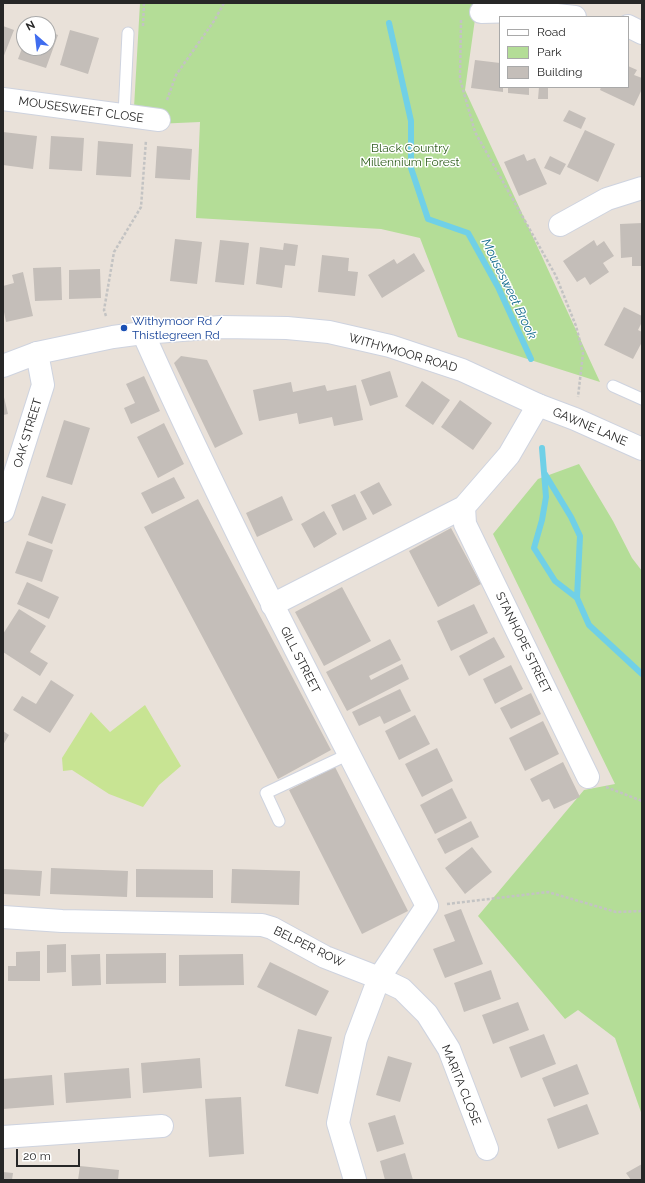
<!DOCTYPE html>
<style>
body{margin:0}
#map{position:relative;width:645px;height:1183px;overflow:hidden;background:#e9e1d9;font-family:Raleway,sans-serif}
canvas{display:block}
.frame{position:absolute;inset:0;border:4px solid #272727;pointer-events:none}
.legend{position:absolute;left:499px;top:16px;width:130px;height:72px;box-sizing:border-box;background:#fff;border:1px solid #a9a9a9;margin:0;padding:5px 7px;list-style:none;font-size:12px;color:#272727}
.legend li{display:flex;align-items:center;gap:8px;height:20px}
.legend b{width:20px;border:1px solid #a9a9a9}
.north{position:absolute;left:16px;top:16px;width:40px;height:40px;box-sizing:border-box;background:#fff;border:1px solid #a9a9a9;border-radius:50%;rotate:332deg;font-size:11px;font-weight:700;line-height:16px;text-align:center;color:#272727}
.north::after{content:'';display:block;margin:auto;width:14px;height:18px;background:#406def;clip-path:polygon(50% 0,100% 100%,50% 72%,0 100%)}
.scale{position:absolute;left:16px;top:1149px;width:64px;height:18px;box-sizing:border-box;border:2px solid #272727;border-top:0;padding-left:5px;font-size:12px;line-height:14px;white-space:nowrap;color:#272727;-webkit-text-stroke:3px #fff;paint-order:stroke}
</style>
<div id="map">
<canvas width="645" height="1183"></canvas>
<div class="frame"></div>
<ul class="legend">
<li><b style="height:5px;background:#fff"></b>Road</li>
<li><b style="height:11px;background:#b4dd97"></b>Park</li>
<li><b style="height:11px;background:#c4beb9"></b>Building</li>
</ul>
<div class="north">N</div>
<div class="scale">20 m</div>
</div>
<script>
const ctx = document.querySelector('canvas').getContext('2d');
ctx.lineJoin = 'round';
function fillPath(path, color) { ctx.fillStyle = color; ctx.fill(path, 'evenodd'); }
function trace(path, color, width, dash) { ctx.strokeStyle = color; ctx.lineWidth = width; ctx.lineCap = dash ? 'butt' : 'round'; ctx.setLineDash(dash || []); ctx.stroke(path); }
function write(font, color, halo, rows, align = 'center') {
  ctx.font = font + ' Raleway,sans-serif'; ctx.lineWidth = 3; ctx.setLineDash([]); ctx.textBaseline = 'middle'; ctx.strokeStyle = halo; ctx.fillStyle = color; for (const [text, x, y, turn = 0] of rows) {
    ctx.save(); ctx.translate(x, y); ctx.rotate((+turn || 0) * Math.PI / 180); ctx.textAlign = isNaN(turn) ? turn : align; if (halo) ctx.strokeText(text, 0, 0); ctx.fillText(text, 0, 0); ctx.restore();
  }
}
fillPath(new Path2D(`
 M140,3H480L477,5L465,90L600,382L458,337L420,238L381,229L196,218L200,122L133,125Z
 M579,464L613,521L632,558L642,571V1115L615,1038L578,1010L565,1019L478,916L584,790L615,784L493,534L538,479Z`), '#b4dd97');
fillPath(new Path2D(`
 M145,705L181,766L159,785L143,807L109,794L72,770L63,771L62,758L91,712L110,732Z`), '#c8e493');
trace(new Path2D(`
 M389,23L411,121V168L428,219L468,233L498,287L531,359
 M542,448L546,497L542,520L534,548L555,581L577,598L589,625L642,674
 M545,474L571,517L580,536L577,598`), '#70d0e7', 6);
fillPath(new Path2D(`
 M3,26L14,30L3,58Z
 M70,30L99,38L88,74L60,65Z
 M48,31L58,35L46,68L18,59L24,43V48H48Z
 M475,60L500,63V87H503V92L471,88Z
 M628,66L637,70L634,75L642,78V89L634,106L600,90L601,87H628Z
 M508,87H529V95L508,93Z
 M539,87H548V99H538Z
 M569,110L586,118L581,129L563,121Z
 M585,130L615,144L598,182L567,167Z
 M3,132L37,136L33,169L3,165Z
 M51,136L84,138L82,171L49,169Z
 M98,141L133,144L131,177L96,175Z
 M157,146L192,149L190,180L155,178Z
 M524,154L527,161L535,158L547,184L519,196L504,162Z
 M550,156L566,164L560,175L544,168Z
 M642,223V266H632V257L621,258L620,224Z
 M175,239L202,242L197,284L170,281Z
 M220,240L249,243L244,285L215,282Z
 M594,240L597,246L604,241L614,256L603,263L609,272L590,285L585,277L577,282L563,261Z
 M284,243L298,245L295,266L285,265L282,288L256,284L260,247L283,250Z
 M414,253L425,271L382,298L368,275L394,259L397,264Z
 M322,255L349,258L348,271L358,272L355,296L318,292Z
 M61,267L62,300L35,301L33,268Z
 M100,269L101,298L69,299V270Z
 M23,272L33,316L6,322L3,307V286L14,283L12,275Z
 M624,307L642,316V322L638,330L642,332V342L633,359L604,345Z
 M181,356L207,360L243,434L215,448L174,363Z
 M390,371L398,397L370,406L361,380Z
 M144,376L160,411L131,424L124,408L135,403L126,384Z
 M422,381L450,400L433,425L405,406Z
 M291,382L293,392L325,385L327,391L356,385L363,420L334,426L332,417L299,424L297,413L259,421L253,390Z
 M3,393L8,414L3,415Z
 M460,400L492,423L473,450L441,427Z
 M64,420L90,428L72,485L46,477Z
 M164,423L184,464L158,478L137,437Z
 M174,477L185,498L152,514L141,493Z
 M379,482L392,505L373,515L360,492Z
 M355,494L367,519L343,531L331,505Z
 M42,496L66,504L52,544L28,535Z
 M282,496L293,520L257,537L246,513Z
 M198,499L331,750L278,779L144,527Z
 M324,511L337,534L314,548L301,524Z
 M451,528L481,584L438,607L409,551Z
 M27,541L53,550L42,582L15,573Z
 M27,582L59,597L49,619L17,604Z
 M342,587L371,641L324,666L295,612Z
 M474,604L488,633L451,651L437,621Z
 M19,609L46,626L30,652L48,663L40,676L3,652V634Z
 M494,637L505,657L469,676L459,656Z
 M390,639L401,660L369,676L371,680L402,664L409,679L347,711L326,672Z
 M511,665L523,689L495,704L483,679Z
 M51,680L74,695L50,733L13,710L22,696L36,704Z
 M400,689L411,711L384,724L380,716L359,726L352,712Z
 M531,693L541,714L511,729L500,708Z
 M415,715L430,744L399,760L385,731Z
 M543,721L559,754L525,771L509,738Z
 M3,731L9,735L3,745Z
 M437,748L453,781L422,797L405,764Z
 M563,762L580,797L554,809L549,799L542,802L530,779Z
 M335,767L408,911L362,934L289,790Z
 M452,788L467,818L435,834L420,805Z
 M471,821L479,837L445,854L437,839Z
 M472,847L492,872L465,894L445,868Z
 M51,868L128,871L127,897L50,894Z
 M3,869L42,871L40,896L3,894Z
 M136,869L213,870V898L136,897Z
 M232,869L300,871L299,905L231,903Z
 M461,909L483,964L445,978L433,949L455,941L444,915Z
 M66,944V972L47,973V945Z
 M40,951V981H8V966H16V952Z
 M166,953V983L106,984V954Z
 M100,954L101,985L72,986L71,955Z
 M243,954L244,985L179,986V955Z
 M270,962L329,991L316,1016L257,987Z
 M491,970L501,999L464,1012L454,983Z
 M518,1002L529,1030L493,1044L482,1015Z
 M298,1029L332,1037L318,1094L285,1086Z
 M544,1034L556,1064L521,1078L509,1047Z
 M388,1056L412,1063L400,1102L376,1095Z
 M200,1058L202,1088L143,1093L141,1063Z
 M577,1064L589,1094L554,1107L542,1078Z
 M129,1068L131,1098L66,1103L64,1073Z
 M52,1075L54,1105L3,1109V1079Z
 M241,1097L244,1154L209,1157L205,1099Z
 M587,1104L599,1134L558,1149L547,1119Z
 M395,1115L404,1144L377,1152L368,1123Z
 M405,1153L413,1180H385L380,1161Z
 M642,1164V1180H631L626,1173Z
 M80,1166L119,1170L118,1180H78Z
 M3,1172L13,1173L12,1180H3Z`), '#c4beb9');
const service = new Path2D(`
 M124,115L128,33
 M613,386L642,399
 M279,821L266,793L349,754`);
const minor = new Path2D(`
 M520,11L575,17
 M481,12L520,11L519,3
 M628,26L642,33
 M3,99L159,120
 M560,225L607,199L642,188
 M143,333C230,528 330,716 427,906L379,978L402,989L427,1014L449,1049L487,1149
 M464,507L465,524L588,777
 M3,511L43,385L37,353
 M272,605L464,507L509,455L538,405
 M3,917L62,921L262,925L272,928L325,957L379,978L356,1039L338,1123L355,1180
 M3,1137L162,1126`);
const tertiary = new Path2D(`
 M3,366L37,353L113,337L143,333L221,327L287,328L329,332L390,346L462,370L538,405L575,419L642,449`);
trace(service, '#ced3df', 13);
trace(minor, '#ced3df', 24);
trace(tertiary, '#ced3df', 24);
trace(new Path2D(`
 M461,20L460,79L475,132L556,276L576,326L583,353L578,397
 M143,26L144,3
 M167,100L176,75L214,21L224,3
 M106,316L104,310L114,252L141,207L146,140
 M606,787L642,801
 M447,904L548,892L616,912L642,911`), '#c3c3c3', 2.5, [3, 2]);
trace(service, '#fff', 11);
trace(minor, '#fff', 22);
trace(tertiary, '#fff', 22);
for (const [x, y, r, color] of [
 [124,328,4,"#1a4fb4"]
]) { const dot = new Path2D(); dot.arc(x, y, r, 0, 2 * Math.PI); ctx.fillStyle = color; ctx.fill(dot); trace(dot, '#fff', 1.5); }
write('12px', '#272727', '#fff', [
 ["MOUSESWEET CLOSE",81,110,8],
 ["WITHYMOOR ROAD",403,353,16],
 ["GAWNE LANE",590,427,23],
 ["OAK STREET",28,433,-73],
 ["STANHOPE STREET",523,643,64],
 ["GILL STREET",300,660,63],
 ["BELPER ROW",309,947,26],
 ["MARITA CLOSE",461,1085,68]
]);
write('12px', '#2f5e1d', '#fff', [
 ["Black Country",410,148],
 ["Millennium Forest",410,162]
]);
write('12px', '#164399', '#fff', [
 ["Withymoor Rd /",132,321],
 ["Thistlegreen Rd",132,335]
], 'left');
write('italic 13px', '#146c8d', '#fff', [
 ["Mousesweet Brook",509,289,64]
]);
</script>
